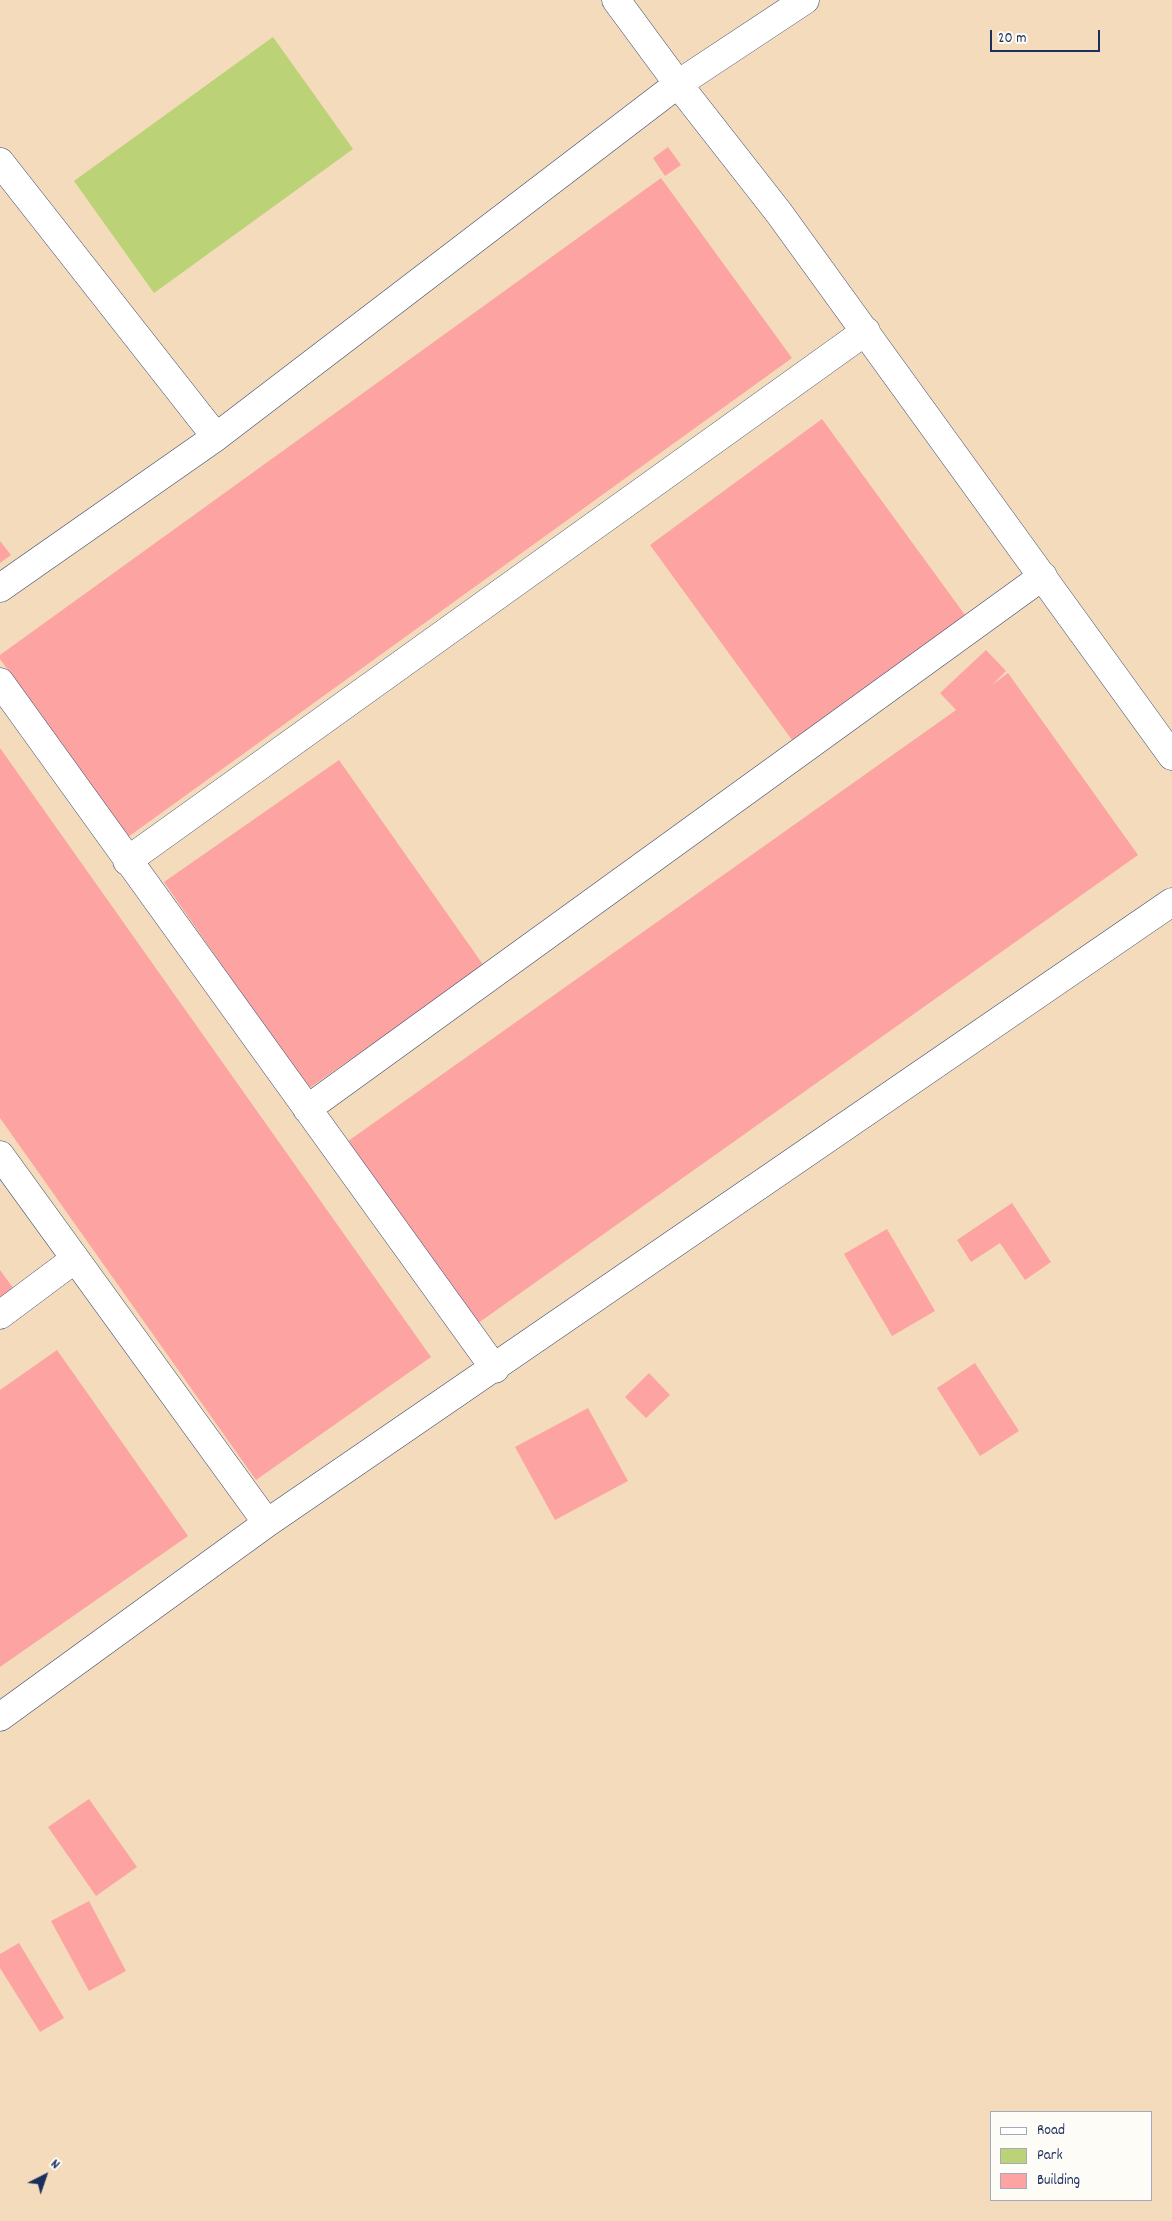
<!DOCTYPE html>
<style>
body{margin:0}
#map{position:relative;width:1172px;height:2221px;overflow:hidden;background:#f3dbbb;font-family:Dekko,sans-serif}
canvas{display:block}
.legend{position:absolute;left:990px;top:2111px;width:162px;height:90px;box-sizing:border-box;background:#fdfcf7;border:1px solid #a3aaba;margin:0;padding:6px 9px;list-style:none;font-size:15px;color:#1b2f5e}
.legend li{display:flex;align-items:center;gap:10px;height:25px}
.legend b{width:25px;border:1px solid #a3aaba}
.north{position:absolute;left:20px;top:2151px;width:50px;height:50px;-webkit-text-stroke:4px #fdfcf7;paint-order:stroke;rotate:41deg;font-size:14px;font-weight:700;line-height:20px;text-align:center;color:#1b2f5e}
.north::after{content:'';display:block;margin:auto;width:18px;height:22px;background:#1b2f5e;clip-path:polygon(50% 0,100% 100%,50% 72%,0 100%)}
.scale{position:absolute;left:990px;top:30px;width:110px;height:22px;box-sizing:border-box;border:2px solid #1b2f5e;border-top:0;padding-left:6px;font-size:15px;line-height:18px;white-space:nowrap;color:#1b2f5e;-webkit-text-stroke:4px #fdfcf7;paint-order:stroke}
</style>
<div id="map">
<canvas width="1172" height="2221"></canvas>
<ul class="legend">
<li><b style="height:6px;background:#fff"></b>Road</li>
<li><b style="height:14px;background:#bbd276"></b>Park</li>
<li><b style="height:14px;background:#fda4a2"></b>Building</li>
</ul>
<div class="north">N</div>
<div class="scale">20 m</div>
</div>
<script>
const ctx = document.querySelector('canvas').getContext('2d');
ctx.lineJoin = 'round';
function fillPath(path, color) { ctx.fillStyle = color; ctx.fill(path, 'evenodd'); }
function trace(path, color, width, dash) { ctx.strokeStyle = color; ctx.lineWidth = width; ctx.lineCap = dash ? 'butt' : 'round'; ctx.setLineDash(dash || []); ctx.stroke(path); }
fillPath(new Path2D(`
 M273,37L353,149L154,293L74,181Z`), '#bbd276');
fillPath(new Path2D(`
 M668,147L681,165L665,176L653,158Z
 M661,178L792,358L128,837L0,659V655Z
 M822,419L965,615L792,740L650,545Z
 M0,541L11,555L0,563Z
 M986,650L1006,671L992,685L1008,673L1138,855L474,1326L344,1144L956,710L940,693Z
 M0,748L431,1357L256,1480L0,1118Z
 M339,760L484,966L308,1089L164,882Z
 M1012,1203L1051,1262L1025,1280L1000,1243L971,1262L957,1240Z
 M887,1229L935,1311L892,1336L844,1254Z
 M0,1270L16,1292L0,1304Z
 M57,1350L188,1536L0,1667V1390Z
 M975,1363L1019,1431L980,1456L937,1388Z
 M649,1373L670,1395L646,1418L625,1397Z
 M588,1408L628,1481L555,1520L515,1447Z
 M89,1799L137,1867L96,1896L48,1827Z
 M89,1901L126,1971L89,1991L51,1921Z
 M19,1943L64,2018L40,2032L0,1968V1954Z`), '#fda4a2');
const street = new Path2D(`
 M805,0L678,84L779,213L1172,756
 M0,162L216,437
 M0,588L216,437L678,84L616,0
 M0,682L495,1369
 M127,861L866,331
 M307,1109L1043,576
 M0,1155L267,1523
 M0,1315L75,1259
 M0,1717L267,1523L1172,902`);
trace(street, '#3b496c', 29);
trace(street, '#fff', 28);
</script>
